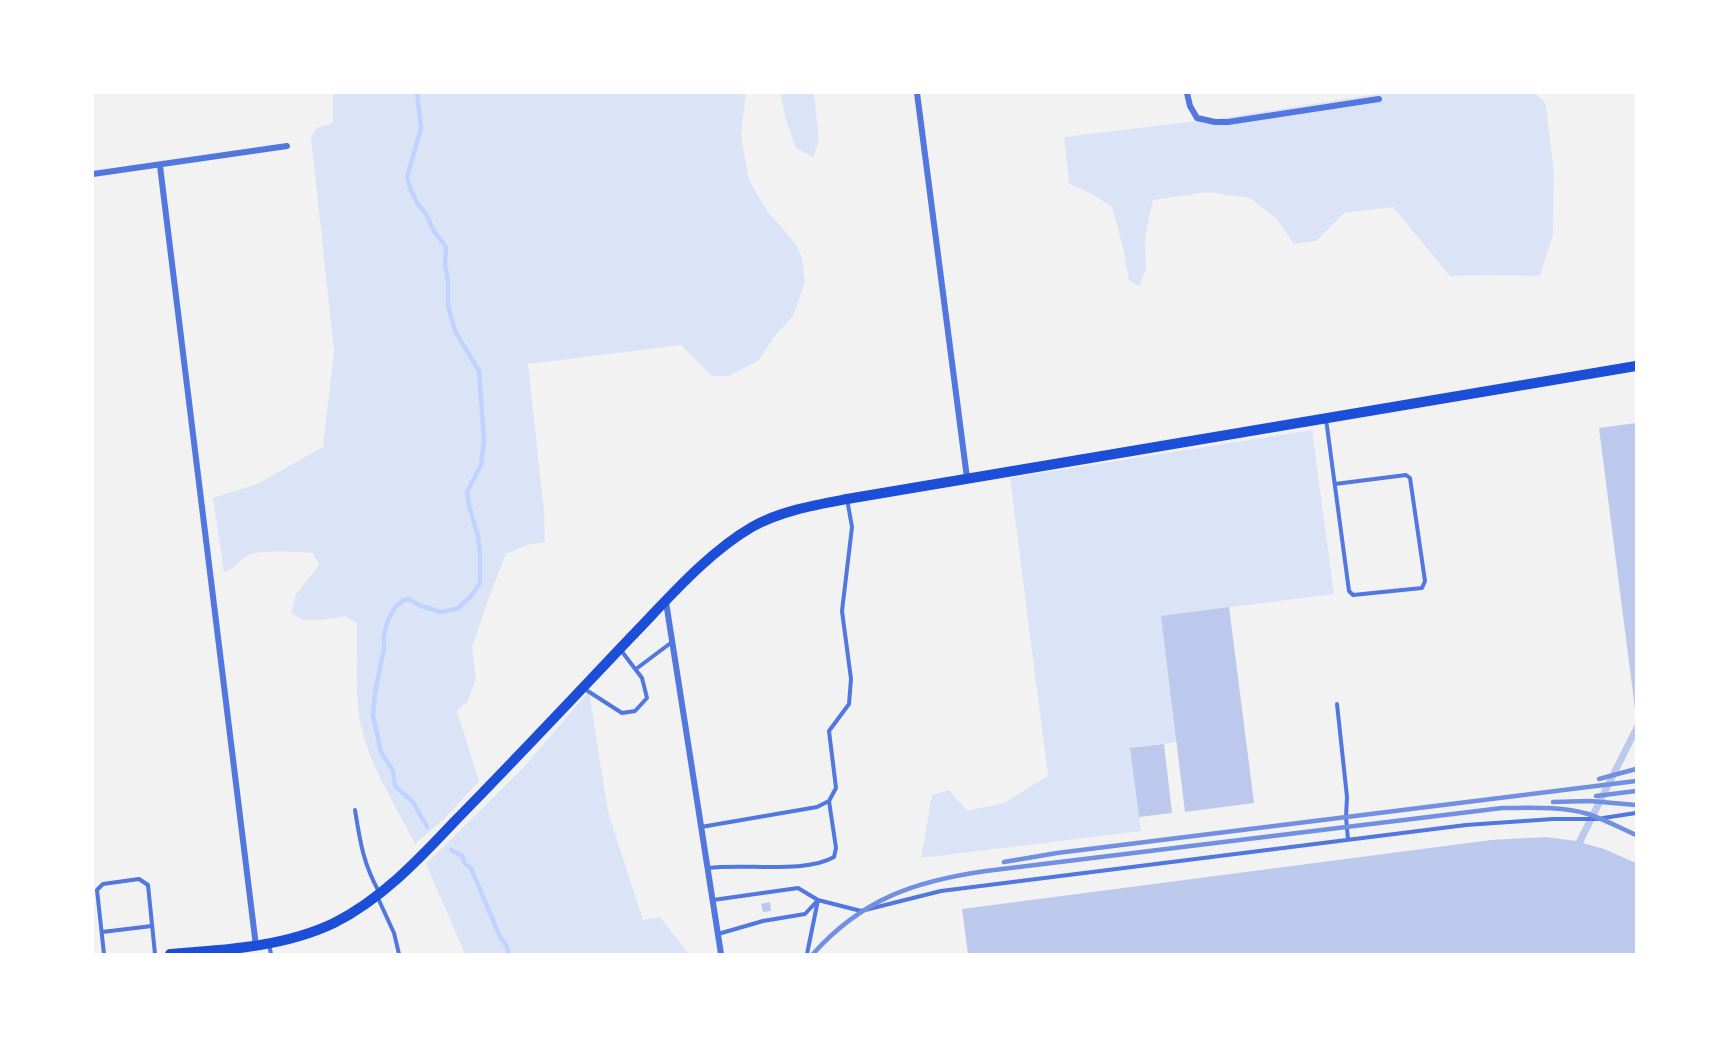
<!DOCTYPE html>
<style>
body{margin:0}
#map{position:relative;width:1729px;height:1047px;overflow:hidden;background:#f2f2f2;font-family:"PT Sans Narrow",sans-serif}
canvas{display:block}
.frame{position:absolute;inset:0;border:94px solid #fff;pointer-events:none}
</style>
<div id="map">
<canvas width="1729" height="1047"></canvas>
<div class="frame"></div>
</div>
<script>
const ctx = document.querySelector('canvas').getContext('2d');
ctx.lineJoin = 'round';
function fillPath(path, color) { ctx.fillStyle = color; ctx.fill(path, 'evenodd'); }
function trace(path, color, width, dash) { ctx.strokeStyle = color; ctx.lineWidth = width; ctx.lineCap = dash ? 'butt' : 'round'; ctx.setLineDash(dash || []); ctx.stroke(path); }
fillPath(new Path2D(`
 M333,93H746L741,135L749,180L767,211L795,243L802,257L805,282L793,316L773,338L759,360L729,376H712L681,345L528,364L544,511L545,542L527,545L506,554L488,600L472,647L476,678L468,701L457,711L479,781L443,820L415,844C397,807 372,771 362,730C354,698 358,656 357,623L345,616L322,620H303L291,613L296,594L319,565L313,553C299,552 257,549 247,556C238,561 235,570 224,572L213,498L257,484L323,447L334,351L311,137L317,128L333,123Z
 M780,93H814L819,141L813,157L796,148L786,120Z
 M1383,93H1535L1546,104L1554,175L1553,233L1540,276L1490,275L1450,276L1393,207L1344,213L1316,241L1294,244L1276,218L1250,198L1208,192L1153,200L1145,237L1146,269L1139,286L1129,280L1123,248L1112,207L1092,194L1069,184L1064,137L1229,117Z
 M1312,430L1334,594L1162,616L1177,742L1130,748L1141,831L921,858L932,795L949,790L967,811L1004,803L1048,776L1010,478Z
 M589,691L608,812L643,920L660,917L689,954H465L426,864L524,767Z`), '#dbe4f7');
trace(new Path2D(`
 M417,93L421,128L407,177L411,190L417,203L426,214L434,231L446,247L445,265L448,281V306L455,331L479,371L484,440L481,465L467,492L469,506L478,536L480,553V583L471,596L457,609L440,612L419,605L409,599L404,600L395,607L388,620L384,635V648L375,693L373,716L381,752L393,771L395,786L413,802L427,827
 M451,850L462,856L465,864L471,868L500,937L507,947L509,954`), '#bfd3fe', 4.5);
fillPath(new Path2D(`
 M1636,423V709H1635L1599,428Z
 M1229,607L1254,803L1185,812L1161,616Z
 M1636,722V737L1583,843L1604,849L1636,863V954H968L962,909L1491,840L1546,837L1576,841Z
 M1164,744L1172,813L1139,817L1130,748Z
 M770,902L771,911L763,912L761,904Z`), '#bdc9ec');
trace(new Path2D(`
 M1326,419L1349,591L1353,595L1422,588L1425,581L1410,478L1406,475L1335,484
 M636,669L672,642
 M583,688L622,713L635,711L647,698L642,678L620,649
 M1337,704L1347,797L1346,817L1348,840
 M355,810C360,841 363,863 379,892
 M701,827L817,807L829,801L836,788L829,731L849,704L851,679L842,611L852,527L847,499
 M708,868C743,863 805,874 834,857L836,848L829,801
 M377,896L394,933L399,954
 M713,900L798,888L818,900L805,914L763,921L718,934
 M102,932L152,926
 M269,944L271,954
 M104,954L97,890L103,884L139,879L148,885L155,954
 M807,954L818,900L861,911L941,891L1466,825L1553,819H1601L1603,818L1636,813`), '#5277de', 4);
trace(new Path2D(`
 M917,93L967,478
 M1187,93L1190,106L1197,118L1215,122H1228L1379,99
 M160,166L256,946
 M93,174L287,146
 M666,602L721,954`), '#5277de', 6);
trace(new Path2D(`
 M170,954C225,950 284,947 334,923C382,899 419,859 455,821C515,760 573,698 631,637C667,600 707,553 752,527C780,511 815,505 847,499L1636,366`), '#1d4ed8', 10);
trace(new Path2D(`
 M1599,779L1636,769
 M1596,796L1636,791
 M1553,802L1590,801L1636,805
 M1004,862L1057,853L1636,781
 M813,954C862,899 915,881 986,871L1502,808C1530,808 1560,806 1588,814C1604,819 1620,828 1636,835`), '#7290e2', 4.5);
</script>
